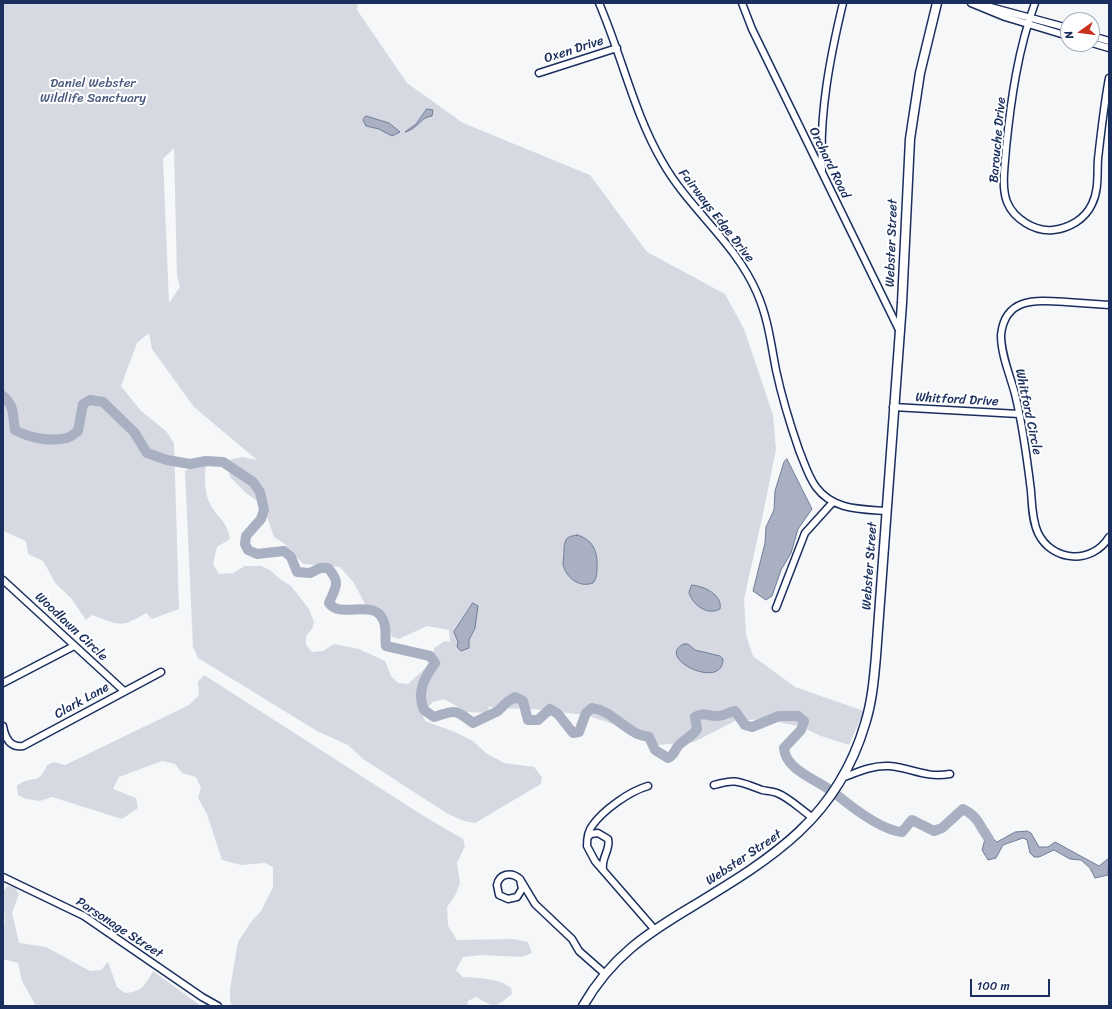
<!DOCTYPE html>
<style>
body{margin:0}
#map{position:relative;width:1112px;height:1009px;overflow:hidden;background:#f6f7f9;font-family:Sriracha,sans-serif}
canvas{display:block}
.frame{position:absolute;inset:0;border:4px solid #1b2f5e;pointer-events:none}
.north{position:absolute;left:1060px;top:12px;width:40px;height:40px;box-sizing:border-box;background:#fff;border:1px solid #a4acbf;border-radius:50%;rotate:256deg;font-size:11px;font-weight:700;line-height:16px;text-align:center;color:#1b2f5e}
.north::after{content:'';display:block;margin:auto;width:14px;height:18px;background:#c8321e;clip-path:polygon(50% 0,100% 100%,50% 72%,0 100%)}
.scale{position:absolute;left:970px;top:979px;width:80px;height:18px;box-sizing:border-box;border:2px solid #1b2f5e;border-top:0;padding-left:5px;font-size:12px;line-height:14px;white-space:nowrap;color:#1b2f5e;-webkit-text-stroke:3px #fff;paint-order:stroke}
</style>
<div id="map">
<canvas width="1112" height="1009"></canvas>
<div class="frame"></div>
<div class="north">N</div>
<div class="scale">100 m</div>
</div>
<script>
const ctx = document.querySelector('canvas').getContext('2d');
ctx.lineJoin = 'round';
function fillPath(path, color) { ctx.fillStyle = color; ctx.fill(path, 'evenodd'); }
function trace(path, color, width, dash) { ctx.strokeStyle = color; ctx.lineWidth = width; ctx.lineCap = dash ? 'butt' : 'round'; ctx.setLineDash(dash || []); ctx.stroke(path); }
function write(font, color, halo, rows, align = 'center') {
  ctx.font = font + ' Sriracha,sans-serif'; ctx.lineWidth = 4; ctx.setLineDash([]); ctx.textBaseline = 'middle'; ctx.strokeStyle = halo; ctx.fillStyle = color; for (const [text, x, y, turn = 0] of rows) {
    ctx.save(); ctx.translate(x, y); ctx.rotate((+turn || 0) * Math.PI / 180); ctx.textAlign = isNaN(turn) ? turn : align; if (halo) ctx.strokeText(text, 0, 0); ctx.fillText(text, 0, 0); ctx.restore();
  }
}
fillPath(new Path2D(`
 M3,3H358L357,10L407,83L463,123L590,175L647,252L725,294L744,329L773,415L776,449L764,509L744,599L746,635L753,656L795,687L864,711L849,745L821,736L802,727L764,719L735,721L694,742L657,745L610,723L586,715L532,709L494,708L489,706L488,713L467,712L444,699L433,702L422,713L425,721L455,732L473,741L486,753L504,763L534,767L542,777L541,784L475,823L464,821L448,814L363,759L348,745L317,731L198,658L193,647L185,471L195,465L206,464C204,481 204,498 215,512C224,523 227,524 230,539L217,547L213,564L219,574L233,573L245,566H261L270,570L280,579L291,586L309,609L314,622L312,629L306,636V645L312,652L323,651L334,644L359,649L385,661L391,676L398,683L408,684L433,661L434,648L445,641L450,642L449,630L427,626L399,639L392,637L386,619L366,606L354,583L340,567L303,564L285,544L274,537L263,505L246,493L230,477L228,460L243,457L257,460L194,407L152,349L149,333L137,343L121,386L141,411L166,431L174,443L179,609L152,619L146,613C120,629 119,625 92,615L86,620L71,598L56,584L43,561L28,554L26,541L3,531ZM174,148L177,276L180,287L169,303L163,159Z
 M204,675L422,815L463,839L465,846L457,863L460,883L455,896L447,907L448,926L457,940L514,939L528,942L532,953L522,957L482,955L463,957L456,970L463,977C478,978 499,978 511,988L512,994C495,1008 495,1008 476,997L468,1001L467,1006H232L230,1001V989L238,942L251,922L261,911L273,887V867L265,863L241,865L222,860L207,814L198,798L201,788L196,777L182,773L175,764L162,761L119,777L113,789L136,798L138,808L122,819L52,797L40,801L26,799L18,795L17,786C33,773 37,788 47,765L54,762L65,765L189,705L199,695L198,682Z
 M7,886L15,887L19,894L12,913L19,943L46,947L90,971L101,970L108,962L117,987L125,993C142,992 145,985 153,971L201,1006H36L22,981L18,963L3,959V931L5,921L3,893Z`), '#d6d9e2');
const water = new Path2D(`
 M427,109L433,110L432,116C420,117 417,130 405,132L416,124Z
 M366,116L389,123L400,132L392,136L379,129L366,126L363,120Z
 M787,459L812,509L798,529L791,553L781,570L772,596L766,600L753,591L765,543L766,527L774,510L775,491L784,462Z
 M577,535C593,539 598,552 597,567C597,573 597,578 593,583C579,588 566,578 563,564C563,560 564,556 564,552C564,548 564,543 566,540C568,536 573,536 577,535Z
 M692,585C704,586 723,595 720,609C707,616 693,605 689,593Z
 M473,603L478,606L475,628L469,640V648L461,651L457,647L458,642L454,632Z
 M684,644H688L695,650L720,656L723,659C723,692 653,657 684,644Z
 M981,828L988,829L992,838L997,842L1015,832L1027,831L1031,833L1039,847H1048L1055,842L1099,866L1109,858L1108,875L1095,878L1090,868L1081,860L1070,859L1054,850L1039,857H1034L1030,853L1027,840L1023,838L1003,845L996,858L988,860L982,850L985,839Z`);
fillPath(water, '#a9b0c1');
trace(water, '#707c99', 1);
trace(new Path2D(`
 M3,396C16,408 12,415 15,430C29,438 51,442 67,438C71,437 75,433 78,431L83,404L90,400L103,402L134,432L147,453L167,460L190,464L206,461L223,462L253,482L260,492L264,510L261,519L246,536L245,544L248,550L257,554L284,551L291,557L297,572L310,573L320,568H328C341,583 336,586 329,603C341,621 379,594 385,626C386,632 385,640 386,646L430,656L435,663C425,677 416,692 424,710L434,717C456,710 455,709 473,723L498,711L507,702L515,697L523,701L528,720H538L550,709L558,714L573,733L579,732L586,713L592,708C609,710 619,724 634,732C638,735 644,736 649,737L655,750L668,758C676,754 674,749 680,744C686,738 692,737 697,729L695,717C706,711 708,717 718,716C723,716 729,712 735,711L745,725L752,727L779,716H798L804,721L801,730L784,748C785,768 812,778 827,788
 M837,795C854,809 881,830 902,832L912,820L934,831L942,828L963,809C979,817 979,826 989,839`), '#a9b0c1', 10);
const street = new Path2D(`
 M599,3C622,56 634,114 663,163C690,210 735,242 757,293C768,318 771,344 776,370C782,398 790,424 799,450C804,462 808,476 816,487C833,510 860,509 886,511
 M742,3L752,29L900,332
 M971,3L1005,17L1068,36
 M1035,3C1018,49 1011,99 1006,148C1005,165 1001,186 1007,202C1014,219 1035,232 1053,230C1070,228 1085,219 1092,204C1099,190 1097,174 1098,159C1101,132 1104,105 1109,78
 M983,5L1068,28
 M1092,36L1109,41
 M1092,43L1109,48
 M539,73L617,48
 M822,170C819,114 830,57 843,3
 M1109,305C1095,304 1080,303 1066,302C1036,300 1005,297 1001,335C1001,355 1010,375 1015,394C1023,426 1027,458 1031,491C1032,504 1032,520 1038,533C1052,562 1092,565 1109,537
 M893,407L1019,414
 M3,580L124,691
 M776,608L805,533L833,502
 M3,683L74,646
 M3,726C5,738 10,748 23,746L161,672
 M842,778C858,772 872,765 889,766C913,768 923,778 950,774
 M714,785C738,778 739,782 762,790C766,791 772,791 777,793C790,798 801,810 813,818
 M648,786C630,791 603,810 592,826C588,831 587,840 587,846L595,861L655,930
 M588,837L591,834L598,833L608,839C611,849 601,858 603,869
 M3,877L84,916L202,997L218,1006
 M520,879L522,889L517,897L508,899L499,895L497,885C499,874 511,871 520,879L535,904L572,939L579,951L604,973`);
const secondary = new Path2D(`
 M583,1006C611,957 646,934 693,906C772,858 837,819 865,724C872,702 874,679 876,656L902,303L910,139L920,73L937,3`);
trace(street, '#1b2f5e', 9);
trace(secondary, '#1b2f5e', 11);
trace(street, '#fff', 6);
trace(secondary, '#fff', 8);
write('13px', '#1b2f5e', '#fff', [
 ["Oxen Drive",574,50,-18],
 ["Barouche Drive",998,140,-85],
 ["Orchard Road",829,163,64],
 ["Fairways Edge Drive",716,216,52],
 ["Webster Street",892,243,-88],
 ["Whitford Drive",957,400,3],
 ["Whitford Circle",1028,412,78],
 ["Webster Street",870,566,-86],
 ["Woodlawn Circle",71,627,43],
 ["Clark Lane",82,701,-29],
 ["Webster Street",744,858,-34],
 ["Parsonage Street",119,928,33]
]);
write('13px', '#4a5a7f', '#fff', [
 ["Daniel Webster",93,84],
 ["Wildlife Sanctuary",93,99]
]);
</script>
